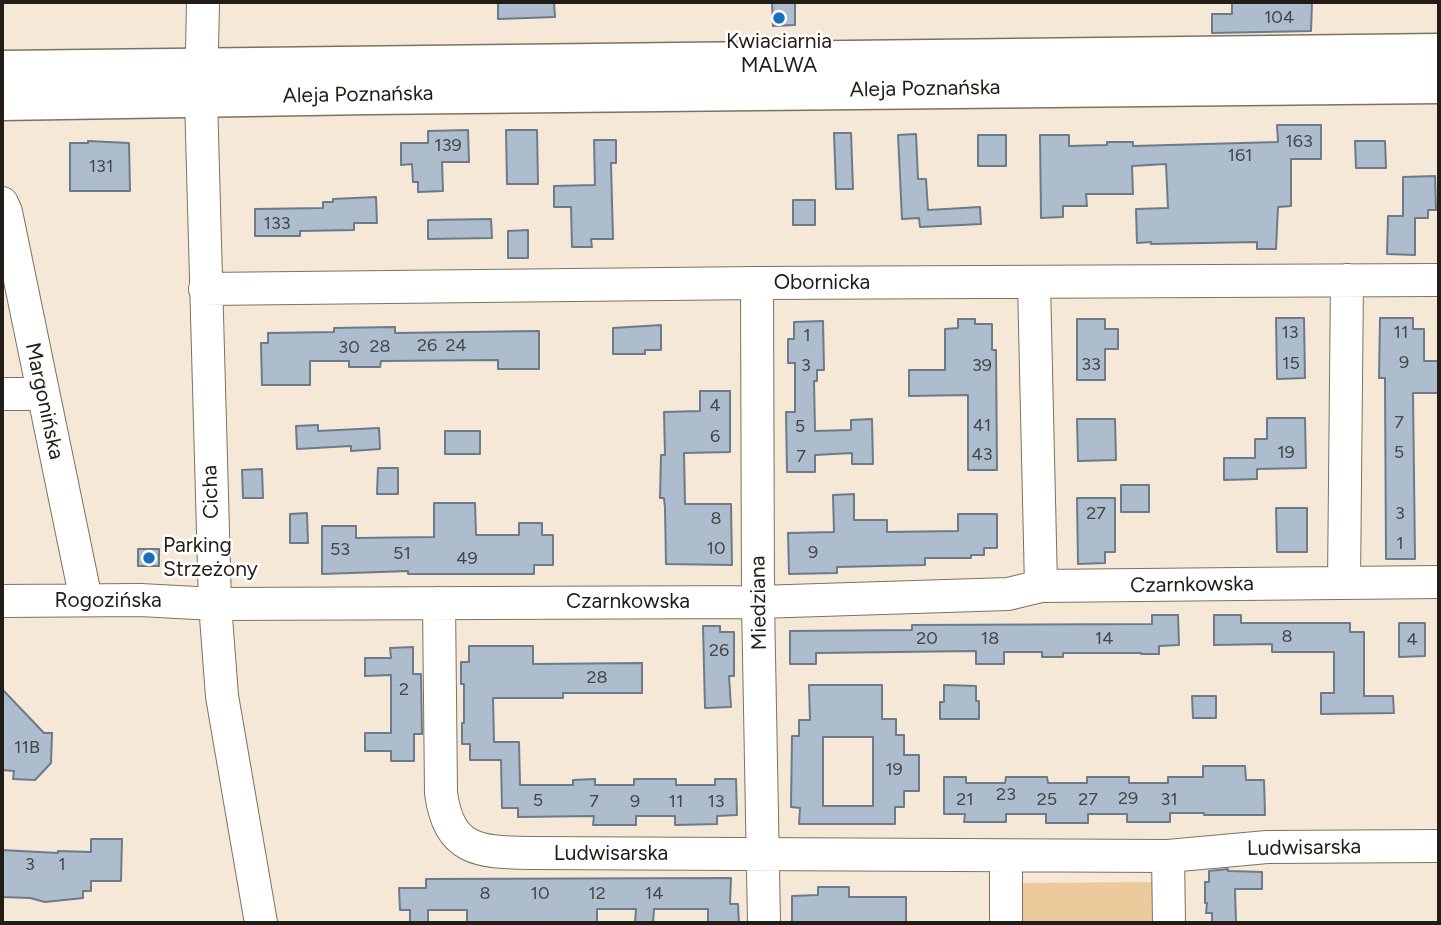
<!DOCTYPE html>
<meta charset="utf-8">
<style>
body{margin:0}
#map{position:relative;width:1441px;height:925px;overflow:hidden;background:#f6e8d6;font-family:Figtree,sans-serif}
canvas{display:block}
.frame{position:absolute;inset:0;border:4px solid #221e17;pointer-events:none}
</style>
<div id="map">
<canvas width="1441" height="925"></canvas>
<div class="frame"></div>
</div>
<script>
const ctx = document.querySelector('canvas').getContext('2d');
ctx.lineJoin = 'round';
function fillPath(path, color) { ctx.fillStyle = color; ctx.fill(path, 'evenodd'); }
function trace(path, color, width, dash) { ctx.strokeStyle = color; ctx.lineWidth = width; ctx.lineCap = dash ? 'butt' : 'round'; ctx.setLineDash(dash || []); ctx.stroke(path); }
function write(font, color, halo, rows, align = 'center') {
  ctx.font = font + ' Figtree,sans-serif'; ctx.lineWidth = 5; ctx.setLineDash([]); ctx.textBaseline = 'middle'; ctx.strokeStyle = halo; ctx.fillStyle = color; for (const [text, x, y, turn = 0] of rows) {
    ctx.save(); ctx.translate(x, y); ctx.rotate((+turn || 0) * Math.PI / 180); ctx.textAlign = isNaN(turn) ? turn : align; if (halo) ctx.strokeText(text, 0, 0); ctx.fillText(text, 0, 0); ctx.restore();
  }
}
fillPath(new Path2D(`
 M1158,882L1157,923H1017L1019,883Z`), '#edca9b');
const building = new Path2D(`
 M498,2H554L555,17L498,19Z
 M772,2H795V25L773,26Z
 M1232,2H1312L1311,31L1212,33V14H1232Z
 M1277,125H1321V159H1291V206L1278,207L1276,249H1257V242L1151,244V242L1137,243L1136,209L1168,208L1166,164L1132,166L1133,194H1086L1087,206H1063V217L1041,218L1040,135H1069V146L1107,145V142H1133V146L1278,142Z
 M468,130L469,162H442L443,191L418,192V182H413L412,164L401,165V143H428V131Z
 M506,130H537L538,184H507Z
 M834,133H851L853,189H836Z
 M916,134L918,179H926L928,210L980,207L981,224L920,227L919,218L902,219L898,135Z
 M978,135H1006V166H978Z
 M594,140H616V163H611L613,239H591L592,247H572L571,207H554V186L595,185Z
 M88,141L129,143L130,191H70V143H88Z
 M1355,141H1385L1386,168H1356Z
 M1435,176L1436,210H1428V218H1415V255L1387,254L1388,216H1403V177Z
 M376,197L377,223H354V230L300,231V236H255V209L323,208V202H333V199Z
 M793,200H815V225H793Z
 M491,219L492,238L428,239V220Z
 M528,230V258H508V231Z
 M1276,318H1304L1305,378L1277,379Z
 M1380,318H1413V329H1424V361H1439V393H1413L1415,559H1386L1385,378H1379Z
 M958,319H975V324H992V350H996L997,470H968V395L909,396V370H945V329L958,328Z
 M1077,319H1105V329H1118V349H1105V380H1077Z
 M823,321L824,370H817V381H814L815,431L851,430V420L872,419L873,464H852V453L815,455V472H787L786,412H795V363H788V339H794V322Z
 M661,325V350H645V354H613V328Z
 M395,327V333L539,331V369H498V360L381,361L380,367H349V361H310V385H262L261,343H268V333L334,332V328Z
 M700,391H730V452L684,453L685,504H731L732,565L666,564L665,508L664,498H660L661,455H665L664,412L700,411Z
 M1267,418H1305L1306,468L1257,469V479L1224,480V458H1255V439H1267Z
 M1077,419H1115L1116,460L1078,461Z
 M318,425V431L379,428L380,449L351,451V446L297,449L296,426Z
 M445,431H480V454H445Z
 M378,468H398V494H377Z
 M262,469L263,498H243L242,470Z
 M1121,485H1149V512H1121Z
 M854,494V520H887V532L958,531V514H997V548H984V555H971V558H925V565L837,567V573L789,574L788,533L834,532L833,495Z
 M1077,498H1115V552H1105V563L1078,564Z
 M434,503H475L476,535H519V523H542V535H553V565H534V574H408V571L322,574V526H356V538L434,537Z
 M1276,508H1307V552H1277Z
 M307,513L308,543H290V514Z
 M138,549H159V566H138Z
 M1152,615H1178L1179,645L1159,646V654H1141V653H1063V657H1042V652H1004V664H976V651L816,653V664H790V631L912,630V625L1152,624Z
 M1214,615H1241V623H1350V632H1364V696H1393L1394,713L1321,714V693H1334V652H1272V644L1214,645Z
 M1399,623H1425V656L1399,657Z
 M703,626H720V632H734V676H729L731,707L705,708Z
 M469,646H533V664L642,663V693H563V698H493L494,742H519L520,785H573V780L595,779V785H634V779H676V785H715V779H736L737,815L717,816V824L675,825V816H636V825H593L594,816L518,817V808H502L501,760H470V744H462V723H464V684H461V662H469Z
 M413,647V674H421L422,734H414V761H391V751H365V733H391V675L365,676V658H391L390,648Z
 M809,685H882V719H896V735H904V755H919V791H904V807H895V824H799L800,808L791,807L792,736H799V720H810ZM823,737H873V806H823Z
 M944,685L976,686V701H979V719H940V702H944Z
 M2,689L44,733H52L51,763L35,780L13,779L14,771L2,770Z
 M1192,696H1216V718H1193Z
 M1203,766H1245L1246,780H1264L1265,815H1204V813H1170V822H1127V814H1088V823H1046V814H1006V822H964L965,814H944V777H966V783H1005L1006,777H1047L1048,783H1087V777H1129V783H1168V777H1203Z
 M91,839H122L121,881H91V891H83V898L45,902L30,898L2,897V850L58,853V851L91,852Z
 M1228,869V871L1262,872V889H1235L1236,923H1212V913H1206L1207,903H1205V882H1209V871Z
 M731,878L730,904H738L739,923H708V909H654L653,923H635L636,909H597V923H467V910H428V923H410V910H400L399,888H426V879Z
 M818,887H849V897H906V923H792V896L818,895Z`);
fillPath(building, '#aebdce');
trace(building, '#6c7a89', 2);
const minor = new Path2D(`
 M203,2L201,98L215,604L222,696L261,923
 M2,203L6,212L86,600
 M757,283L758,602L764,923
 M1034,283L1041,586
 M205,289L757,283L1439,280
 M2,394H43
 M1344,583L1347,280
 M2,601L140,600L215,604L758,602L1008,594L1041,586L1439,582
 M439,603L441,793C449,851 478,852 530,853L1168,856L1267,847L1439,846
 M1006,856V923
 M1168,856L1169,923`);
const major = new Path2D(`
 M2,70L1439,53
 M2,101L369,95L1439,84`);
trace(minor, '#7e7161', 34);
trace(major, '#7e7161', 41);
trace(minor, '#fff', 32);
trace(major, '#fff', 38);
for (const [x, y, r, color] of [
 [779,18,7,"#1b6fbd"],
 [149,558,7,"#1b6fbd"]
]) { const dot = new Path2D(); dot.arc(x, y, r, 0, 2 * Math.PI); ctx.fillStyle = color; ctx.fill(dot); trace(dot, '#fff', 2.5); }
write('18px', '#454645', null, [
 ["104",1279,18],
 ["163",1299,142],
 ["139",448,146],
 ["161",1240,156],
 ["131",101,167],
 ["133",277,224],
 ["13",1290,333],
 ["11",1401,333],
 ["1",807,336],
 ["26",427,346],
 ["24",456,346],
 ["28",380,347],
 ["30",349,348],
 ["9",1404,363],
 ["15",1291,364],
 ["33",1091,365],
 ["3",806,366],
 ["39",982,366],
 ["4",715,406],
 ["7",1399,423],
 ["41",982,426],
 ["5",800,427],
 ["6",715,437],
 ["19",1286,453],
 ["5",1399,453],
 ["43",982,455],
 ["7",801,457],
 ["27",1096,514],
 ["3",1400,514],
 ["8",716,519],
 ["1",1400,544],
 ["10",716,549],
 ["53",340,550],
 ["9",813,553],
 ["51",402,554],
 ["49",467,559],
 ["8",1287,637],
 ["20",927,639],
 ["18",990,639],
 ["14",1104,639],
 ["4",1412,640],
 ["26",719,651],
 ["28",597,678],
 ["2",404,690],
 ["11B",27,748],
 ["19",894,770],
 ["23",1006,795],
 ["29",1128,799],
 ["21",965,800],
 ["25",1047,800],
 ["27",1088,800],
 ["31",1169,800],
 ["5",538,801],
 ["7",594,802],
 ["9",635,802],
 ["11",676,802],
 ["13",716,802],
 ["3",30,865],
 ["1",62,865],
 ["8",485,894],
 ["10",540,894],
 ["12",597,894],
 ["14",654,894]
]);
write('21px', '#221e17', '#fff', [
 ["Kwiaciarnia",779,42],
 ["MALWA",779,66],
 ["Parking",163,546,"left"],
 ["Strzeżony",163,570,"left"]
]);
write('21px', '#221e17', '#fff', [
 ["Aleja Poznańska",925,89,-1],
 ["Aleja Poznańska",358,95,-1],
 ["Obornicka",822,283],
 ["Margonińska",44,401,78],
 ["Cicha",211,492,-92],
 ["Czarnkowska",1192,585,-1],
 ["Rogozińska",108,601],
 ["Czarnkowska",628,602],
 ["Miedziana",759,603,-91],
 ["Ludwisarska",1304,848,-1],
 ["Ludwisarska",611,854]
]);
</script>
